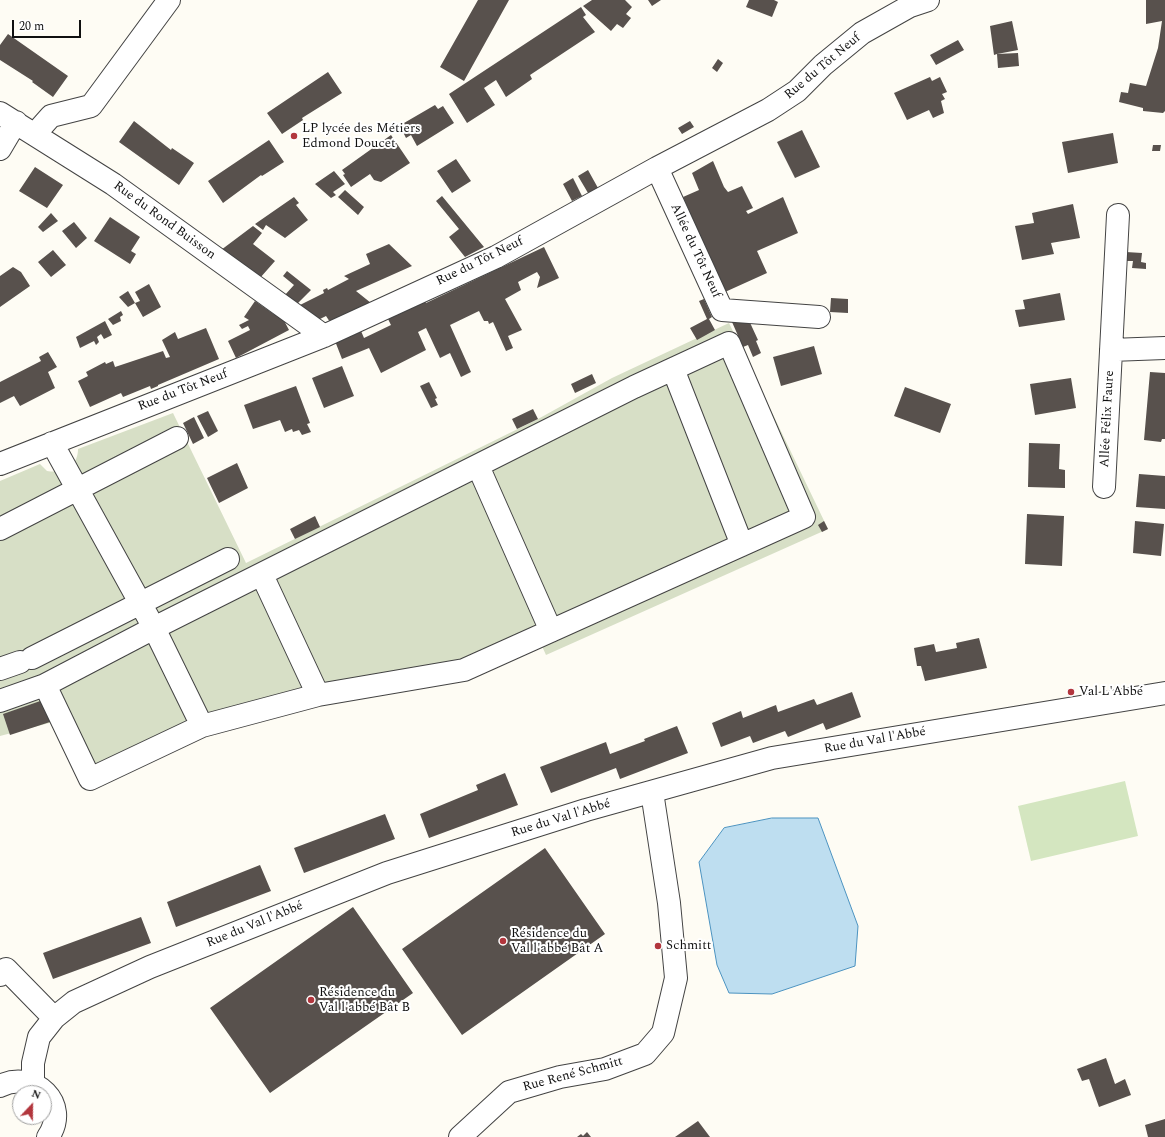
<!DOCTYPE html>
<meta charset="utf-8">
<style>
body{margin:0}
#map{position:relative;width:1165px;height:1137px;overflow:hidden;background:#fefcf4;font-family:Spectral,serif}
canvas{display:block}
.north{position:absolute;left:12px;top:1085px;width:40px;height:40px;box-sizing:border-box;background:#fff;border:1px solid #9f9f9f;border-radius:50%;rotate:22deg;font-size:11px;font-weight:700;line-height:16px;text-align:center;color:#101010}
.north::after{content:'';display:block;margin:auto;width:14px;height:18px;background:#b2363d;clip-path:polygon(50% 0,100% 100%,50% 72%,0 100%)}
.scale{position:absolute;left:12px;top:20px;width:69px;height:18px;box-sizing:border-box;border:2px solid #101010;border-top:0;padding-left:5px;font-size:12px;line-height:14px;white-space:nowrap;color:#101010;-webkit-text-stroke:3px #fff;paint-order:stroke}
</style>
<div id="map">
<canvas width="1165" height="1137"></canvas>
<div class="north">N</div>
<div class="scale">20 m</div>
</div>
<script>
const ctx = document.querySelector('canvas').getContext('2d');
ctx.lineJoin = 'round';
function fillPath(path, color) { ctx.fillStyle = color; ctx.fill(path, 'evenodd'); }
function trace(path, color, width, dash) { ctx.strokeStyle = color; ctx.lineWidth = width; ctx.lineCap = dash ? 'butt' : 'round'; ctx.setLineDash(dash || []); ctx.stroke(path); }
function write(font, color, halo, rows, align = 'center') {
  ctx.font = font + ' Spectral,serif'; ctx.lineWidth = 4; ctx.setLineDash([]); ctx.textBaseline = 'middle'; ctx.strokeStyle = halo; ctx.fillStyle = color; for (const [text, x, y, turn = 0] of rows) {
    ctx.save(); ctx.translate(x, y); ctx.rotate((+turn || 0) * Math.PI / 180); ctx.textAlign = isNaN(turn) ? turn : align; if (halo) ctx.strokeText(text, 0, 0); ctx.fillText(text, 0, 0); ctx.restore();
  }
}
fillPath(new Path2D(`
 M1125,781L1138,836L1031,861L1018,806Z`), '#d4e6c0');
fillPath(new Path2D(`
 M729,323L828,529L546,655L541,644L309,704L177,745L86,789L57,721L0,736V481L40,464L47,471C64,474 78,466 78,449L173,413L246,563L538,419L612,378Z`), '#d7dfc6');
const water = new Path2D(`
 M772,818H818L858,926L855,966L772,994L729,993L717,965L699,862L724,828Z`);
fillPath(water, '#bedef0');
trace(water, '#4c93c0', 1);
fillPath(new Path2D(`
 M478,0H509L464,81L440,67Z
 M592,0H625L632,7L626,14L631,18L623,28L617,24L611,31L583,6Z
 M648,0H661L652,6Z
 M749,0H774L778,2L772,17L746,7Z
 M1146,0H1165V111L1163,113L1143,111V108L1119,102L1121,92L1128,93L1130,83L1146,86L1158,48L1162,21L1146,24Z
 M581,7L586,15L583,17L595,32L530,75L532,79L506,97L496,80L484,88L495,105L467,123L449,94Z
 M1012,21L1018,50L997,54L1018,53L1019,66L998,68L997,54L994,55L990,26Z
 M8,34L68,76L53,97L32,82L33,81L0,60V45Z
 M958,40L964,50L936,65L930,55Z
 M718,59L723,63L717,72L712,68Z
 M328,72L342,93L302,118L303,120L282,134L267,113Z
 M930,77L932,81L940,77L947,92L942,94L945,99L941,101L944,113L933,118L929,110L907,120L894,93Z
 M435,105L438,109L443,106L454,123L417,146L411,135L406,138L403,132L407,129L404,123Z
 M134,121L171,150L172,148L194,163L179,185L119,142Z
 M690,121L694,127L682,134L678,128Z
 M802,130L820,167L795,178L777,142Z
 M1113,133L1118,163L1068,173L1062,142Z
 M391,135L410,163L381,182L374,180L370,174L351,187L343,175L345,174L342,170Z
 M269,140L284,162L262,176L261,175L223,203L208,181Z
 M1153,145H1161L1160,151H1152Z
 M456,159L471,181L452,193L437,171Z
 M713,161L724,187L728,192L742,186L753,208L746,211L748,214L783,197L798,233L757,251L767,273L725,292L683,197L699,190L692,173Z
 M35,167L63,185L47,208L19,191Z
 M588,170L598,188L588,193L578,176Z
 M334,171L345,184L333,192L336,195L331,198L315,184Z
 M573,178L582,196L572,201L563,184Z
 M345,190L364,207L358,215L338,197Z
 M442,196L484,247L465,257L449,237L459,229L436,201Z
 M294,197L299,203L296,205L308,220L285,238L266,225L263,230L255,224Z
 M1073,204L1080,238L1051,243L1054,254L1022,260L1015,226L1034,223L1032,213Z
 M51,213L58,221L43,232L38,227Z
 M110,217L140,237L131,251L136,254L130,264L94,241Z
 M74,222L87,238L76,248L62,231Z
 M253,226L262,233L253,244L275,261L260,278L221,250Z
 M389,244L412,266L356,291L371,303L330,322L326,316L316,321L298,306L324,293L323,290L327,288L328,290L349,279L344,276L370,264L366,254Z
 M544,247L559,278L537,288L540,277L537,272L518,282L521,290L505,299L522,330L508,336L513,348L506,351L493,322L489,324L488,321H484L479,311L450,325L471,372L461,377L450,353L440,358L426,328L418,332L426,350L381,373L369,348L342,359L335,341L361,331L364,338L391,325L388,319L407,309L425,301L426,303Z
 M53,250L66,265L51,277L38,262Z
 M1126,252L1142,253L1141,262L1146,263V269L1132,268L1133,261H1125Z
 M13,267L21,272L30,286L0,307V276Z
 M287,271L311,290L296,305L284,296L294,285L283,276Z
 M149,284L161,307L143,317L135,303L140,301L135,292Z
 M128,291L135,303L128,307L119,297Z
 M1060,293L1065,320L1019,327L1015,310L1025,309L1023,300Z
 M831,298L848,299V313L830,312Z
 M704,299L712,317L709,319L715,330L697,340L690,328L707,319L699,301Z
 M255,301L275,315L280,313L289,330L236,358L228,341L250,330L248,326L242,329L239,325L249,320L244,317Z
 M121,311L123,315L120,317L121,321L113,325L108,319Z
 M746,314L758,340L756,341L761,353L753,357L748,345L743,347L732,322Z
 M105,321L112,335L104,339L101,334L97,337L99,342L96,345L94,341L80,348L76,337Z
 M206,328L219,359L158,385V386L151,389L150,386L123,397L121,393L90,407L78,381L88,376L86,372L105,362L106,364L113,361L115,367L163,351L166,358L170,357L162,340L175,332L178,339Z
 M814,346L822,374L781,386L773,357Z
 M48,352L57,367L48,372L55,388L20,406L14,396L0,403V382L41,361L39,357Z
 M342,366L354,396L324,408L312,378Z
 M1150,372L1165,373V439H1162L1161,442L1144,440Z
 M592,374L596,383L575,393L571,384Z
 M1071,378L1076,408L1035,415L1030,384Z
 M429,382L437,398L435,399L438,405L431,408L420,386Z
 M296,386L310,423L307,424L311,432L302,435L299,430L293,432L292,429L285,432L280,420L253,429L244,405Z
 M905,387L951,404L940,433L894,416Z
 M533,409L538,419L517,429L512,419Z
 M208,411L218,431L208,437L197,416Z
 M194,417L204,438L193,444L183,423Z
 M1029,443L1060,444L1059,469L1065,470V488L1028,487Z
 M237,463L248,488L219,503L207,478Z
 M1139,474L1165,476V509L1136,507Z
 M1027,514L1064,516L1062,566L1025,564Z
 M315,516L320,527L295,539L290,529Z
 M824,521L828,529L822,532L818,525Z
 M1135,521L1164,524L1161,556L1133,553Z
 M979,638L987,668L925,681L921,666H917L914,648L934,644L936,652L957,648L956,643Z
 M852,692L861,717L826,730L823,723L788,737L785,731L753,743L750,736L721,747L712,723L741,711L743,718L776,705L778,712L814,699L817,705Z
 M46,699L53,721L10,735L3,714Z
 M677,726L688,753L620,779L616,768L551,793L540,767L606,742L610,754L645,741L644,739Z
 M505,773L518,805L429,838L420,814L478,790L476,785Z
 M385,814L395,839L304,873L294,848Z
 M545,848L605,934L462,1035L402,949Z
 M260,865L271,891L176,927L167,902Z
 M353,907L413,993L270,1093L210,1008Z
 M141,917L151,943L53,979L43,953Z
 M1106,1058L1115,1084L1125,1079L1131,1095L1099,1107L1089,1079L1082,1081L1077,1069Z
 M1165,1119V1137H1148L1145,1125Z
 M698,1121L710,1137H675Z
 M587,1132L591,1137H577L581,1134L583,1136Z`), '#58514d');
const minor = new Path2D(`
 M0,113L113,184L324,336
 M35,134L51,116L91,106L169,0
 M0,149L16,122
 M657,168L722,310L819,317
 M729,343L804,517L464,670L318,695L202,726L90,779L45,685L154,628L634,387Z
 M1111,350L1165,348
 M673,369L742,545
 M52,443L154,628L202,726
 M0,464L324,336L496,257L657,168L768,110L797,91L823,65L862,33L910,6L928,0
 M478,466L551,631
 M1104,487L1118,215
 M0,529L177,438
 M262,575L318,695
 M32,658L228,559
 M0,669L20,662
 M0,701L45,685
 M0,975L6,969L54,1018
 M33,1083V1063L39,1037L54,1018L74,1002L150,967L387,873L586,810L772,758L1165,693
 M0,1086C34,1069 71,1104 48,1137
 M460,1137L509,1092L560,1077L605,1069L645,1054L663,1033L676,978L669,903L652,792`);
trace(minor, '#434343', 24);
trace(minor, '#fff', 22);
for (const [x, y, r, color] of [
 [294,136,4,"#b2363d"],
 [1071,692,4,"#b2363d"],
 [503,941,4,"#b2363d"],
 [658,946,4,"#b2363d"],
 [311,1000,4,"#b2363d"]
]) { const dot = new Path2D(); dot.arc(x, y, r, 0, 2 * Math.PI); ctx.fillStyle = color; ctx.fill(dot); trace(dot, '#fff', 1.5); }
write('13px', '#101010', '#fff', [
 ["Rue du Tôt Neuf",823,67,-40],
 ["Rue du Rond Buisson",164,221,36],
 ["Allée du Tôt Neuf",695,251,65],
 ["Rue du Tôt Neuf",480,262,-26],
 ["Rue du Tôt Neuf",183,391,-21],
 ["Allée Félix Faure",1108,419,-87],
 ["Rue du Val l'Abbé",875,741,-10],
 ["Rue du Val l'Abbé",561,819,-17],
 ["Rue du Val l'Abbé",255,925,-22],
 ["Rue René Schmitt",573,1075,-15]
]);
write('13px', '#101010', '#fff', [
 ["LP lycée des Métiers",302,129],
 ["Edmond Doucet",302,144],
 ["Val L'Abbé",1079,692],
 ["Résidence du",511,934],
 ["Val l'abbé Bât A",511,949],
 ["Schmitt",666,946],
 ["Résidence du",319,993],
 ["Val l'abbé Bât B",319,1008]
], 'left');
</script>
